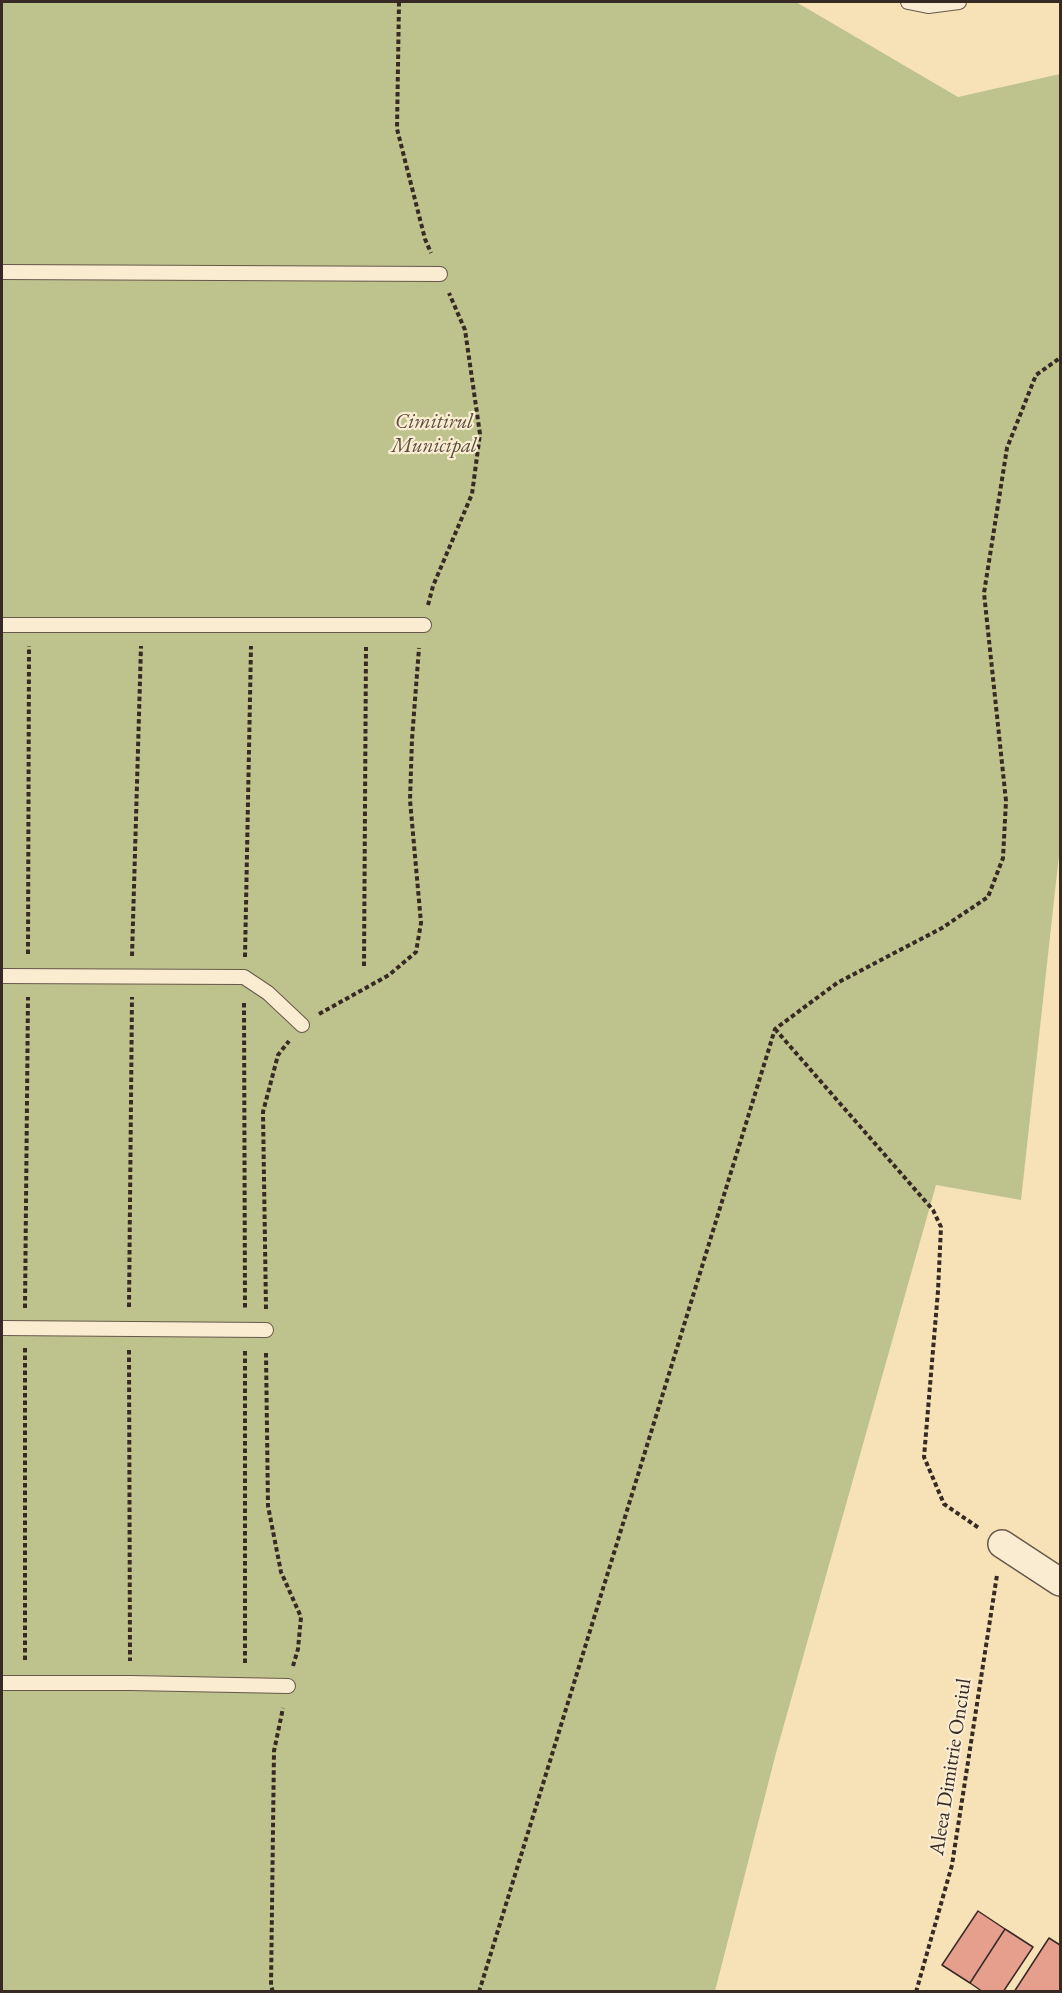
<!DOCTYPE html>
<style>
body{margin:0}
#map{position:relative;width:1062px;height:1993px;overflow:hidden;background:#f7e2b8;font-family:"EB Garamond",serif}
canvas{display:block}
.frame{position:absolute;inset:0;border:3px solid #372a25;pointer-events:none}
</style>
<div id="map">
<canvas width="1062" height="1993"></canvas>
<div class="frame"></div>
</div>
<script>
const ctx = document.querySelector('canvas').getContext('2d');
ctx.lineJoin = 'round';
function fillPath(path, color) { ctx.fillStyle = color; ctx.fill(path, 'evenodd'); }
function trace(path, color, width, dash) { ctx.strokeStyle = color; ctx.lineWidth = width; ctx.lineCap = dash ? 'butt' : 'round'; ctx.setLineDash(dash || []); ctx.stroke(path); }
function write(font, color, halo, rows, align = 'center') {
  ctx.font = font + ' "EB Garamond",serif'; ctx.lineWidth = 4.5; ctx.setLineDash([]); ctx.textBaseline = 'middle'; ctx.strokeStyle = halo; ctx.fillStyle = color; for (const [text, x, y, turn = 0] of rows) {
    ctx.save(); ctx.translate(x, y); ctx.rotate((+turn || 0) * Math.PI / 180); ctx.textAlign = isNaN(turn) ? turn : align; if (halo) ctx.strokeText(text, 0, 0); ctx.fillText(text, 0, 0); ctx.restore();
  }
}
fillPath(new Path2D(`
 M2,2H796L958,97L1060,74V846L1021,1200L936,1185L776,1753L715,1991L2,1992Z`), '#bec38e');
const building = new Path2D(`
 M978,1911L1005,1929L970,1983L942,1965Z
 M1005,1929L1033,1947L1003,1992H983L970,1983Z
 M1049,1938L1060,1945V1992H1014Z`);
fillPath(building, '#e69e8d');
trace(building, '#372a25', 1.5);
const service = new Path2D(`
 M908,2L928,6L959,2
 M2,272L440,274
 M2,625H424
 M2,976L244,977L268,993L302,1025
 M2,1328L266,1330
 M2,1683H130L288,1686`);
const minor = new Path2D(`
 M1002,1544L1060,1582`);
trace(service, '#67584a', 16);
trace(minor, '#67584a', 30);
trace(new Path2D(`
 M399,2L397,129L425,239L431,253
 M428,605L433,586L472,494L480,434L465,330L449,293
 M28,954L29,646
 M132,956L141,646
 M245,957L251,646
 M364,966L366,647
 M244,1003L245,1308
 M319,1014L389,975L416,952L421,923L410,800L412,739L419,648
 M775,1029L933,1210L941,1227L938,1291L924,1457L944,1504L979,1528
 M129,1307L132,997
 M25,1308L28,997
 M266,1309L263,1112L278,1055L289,1041
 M25,1348V1662
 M129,1350L130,1661
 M245,1351V1665
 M266,1353L268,1506L281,1572L301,1617L298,1649L293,1666
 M273,1992L271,1986L274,1751L283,1708
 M479,1992L775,1029L837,983L942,928L988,897L1003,858L1006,801L984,593L1007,448L1036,375L1060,358
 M916,1992L952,1865L997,1575`), '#372a25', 4, [4.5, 3]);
trace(service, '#faecd1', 14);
trace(minor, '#faecd1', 27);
write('italic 21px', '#59503f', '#faecd1', [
 ["Cimitirul",434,422],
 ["Municipal",434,446]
]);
write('21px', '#372a25', '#faecd1', [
 ["Aleea Dimitrie Onciul",951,1767,-81]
]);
</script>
